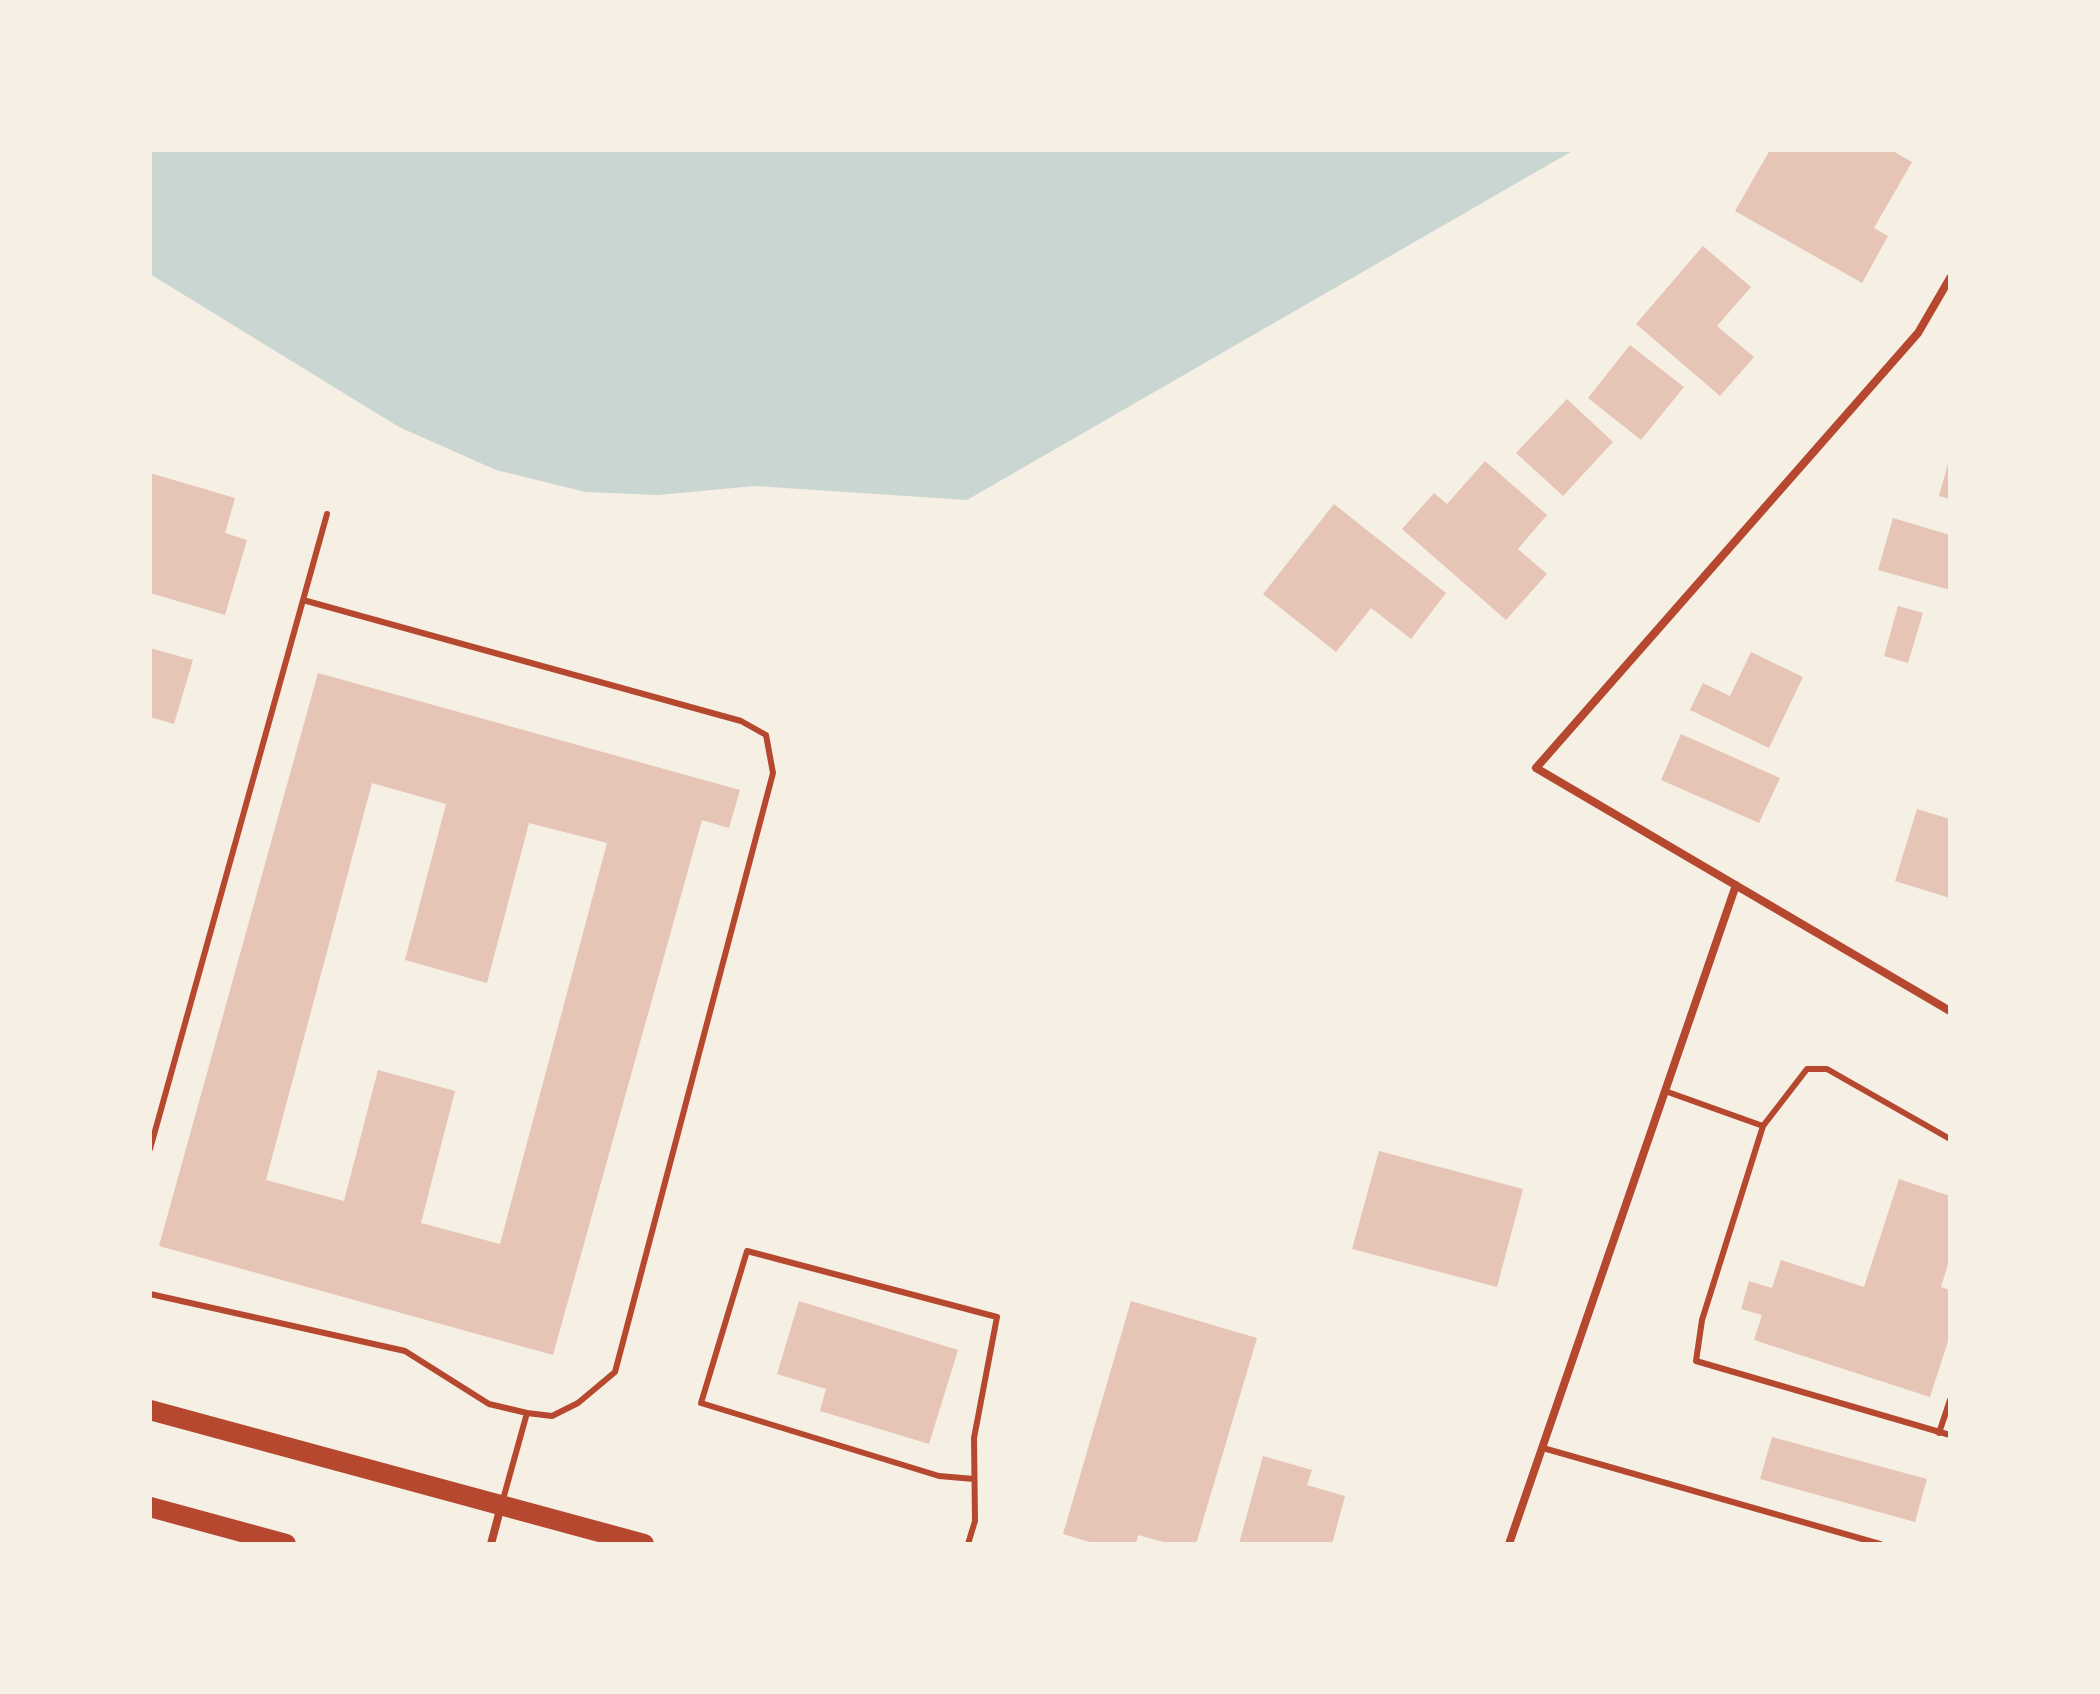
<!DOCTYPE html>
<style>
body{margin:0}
#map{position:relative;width:2100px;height:1694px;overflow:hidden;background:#f6efe4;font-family:"Titillium Web",sans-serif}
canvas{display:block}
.frame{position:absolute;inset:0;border:152px solid #f6efe4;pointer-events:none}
</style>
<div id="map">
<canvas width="2100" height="1694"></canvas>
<div class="frame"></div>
</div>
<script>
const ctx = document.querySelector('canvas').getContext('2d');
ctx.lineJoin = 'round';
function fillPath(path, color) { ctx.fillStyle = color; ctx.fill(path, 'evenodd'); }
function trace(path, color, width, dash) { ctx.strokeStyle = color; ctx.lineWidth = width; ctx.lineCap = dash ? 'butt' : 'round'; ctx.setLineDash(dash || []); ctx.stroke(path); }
fillPath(new Path2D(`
 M150,150H1574L967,500L755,486L658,495L586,492L496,470L399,427L150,274Z`), '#c9d6d2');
fillPath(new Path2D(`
 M1770,150H1891L1912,162L1874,228L1888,236L1862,283L1735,211Z
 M1703,246L1751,287L1717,326L1754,357L1720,396L1636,324Z
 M1630,345L1684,387L1641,440L1588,398Z
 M1567,399L1613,442L1563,496L1516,453Z
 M1949,460H1950V499L1939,496Z
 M1485,461L1547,515L1518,549L1547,574L1506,620L1402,529L1434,493L1447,504Z
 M150,473L235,498L225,533L247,540L225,615L150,593Z
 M1334,504L1446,593L1411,639L1371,608L1336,652L1263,594Z
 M1893,518L1950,535V590L1878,570Z
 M1898,606L1923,613L1908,663L1884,656Z
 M150,648L193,660L174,724L150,717Z
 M1751,652L1803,677L1769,748L1690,710L1703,683L1730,696Z
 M318,673L740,790L729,828L702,820L553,1355L159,1246ZM372,783L446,804L405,960L487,983L529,823L607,843L500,1244L421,1223L455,1091L378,1070L344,1201L266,1180Z
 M1681,734L1780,778L1759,823L1661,780Z
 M1917,809L1950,819V898L1895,881Z
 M1379,1151L1523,1189L1497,1287L1352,1249Z
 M1899,1179L1950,1196V1258L1941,1287L1950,1290V1335L1930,1397L1754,1340L1762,1315L1741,1309L1749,1281L1772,1288L1781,1260L1864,1287Z
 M799,1301L958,1350L929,1444L820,1411L826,1389L777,1374Z
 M1131,1301L1257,1338L1196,1544H1171L1138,1535L1136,1544H1096L1063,1534Z
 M1772,1437L1927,1479L1915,1522L1760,1479Z
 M1263,1456L1312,1470L1307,1485L1345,1496L1332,1544H1239Z`), '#e6c5b7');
trace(new Path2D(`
 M1665,1091L1763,1126L1702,1320L1696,1361L1950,1435
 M1763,1126L1807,1069H1827L1950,1139
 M150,1149L327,514
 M150,1294L405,1351L489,1404L527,1413L552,1416L578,1403L615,1372L773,773L766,735L741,721L303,600
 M1939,1433L1950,1400
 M1543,1448L1880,1544
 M502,1503L527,1413
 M968,1544L975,1521L974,1438L997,1317L747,1251L701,1403L939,1476L974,1479`), '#b5482f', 6);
trace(new Path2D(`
 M1950,278L1918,333L1536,768L1950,1011
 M491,1544L501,1506
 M1509,1544L1736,885`), '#b5482f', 8);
trace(new Path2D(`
 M150,1410L644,1544
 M150,1507L286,1544`), '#b5482f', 20);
</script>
